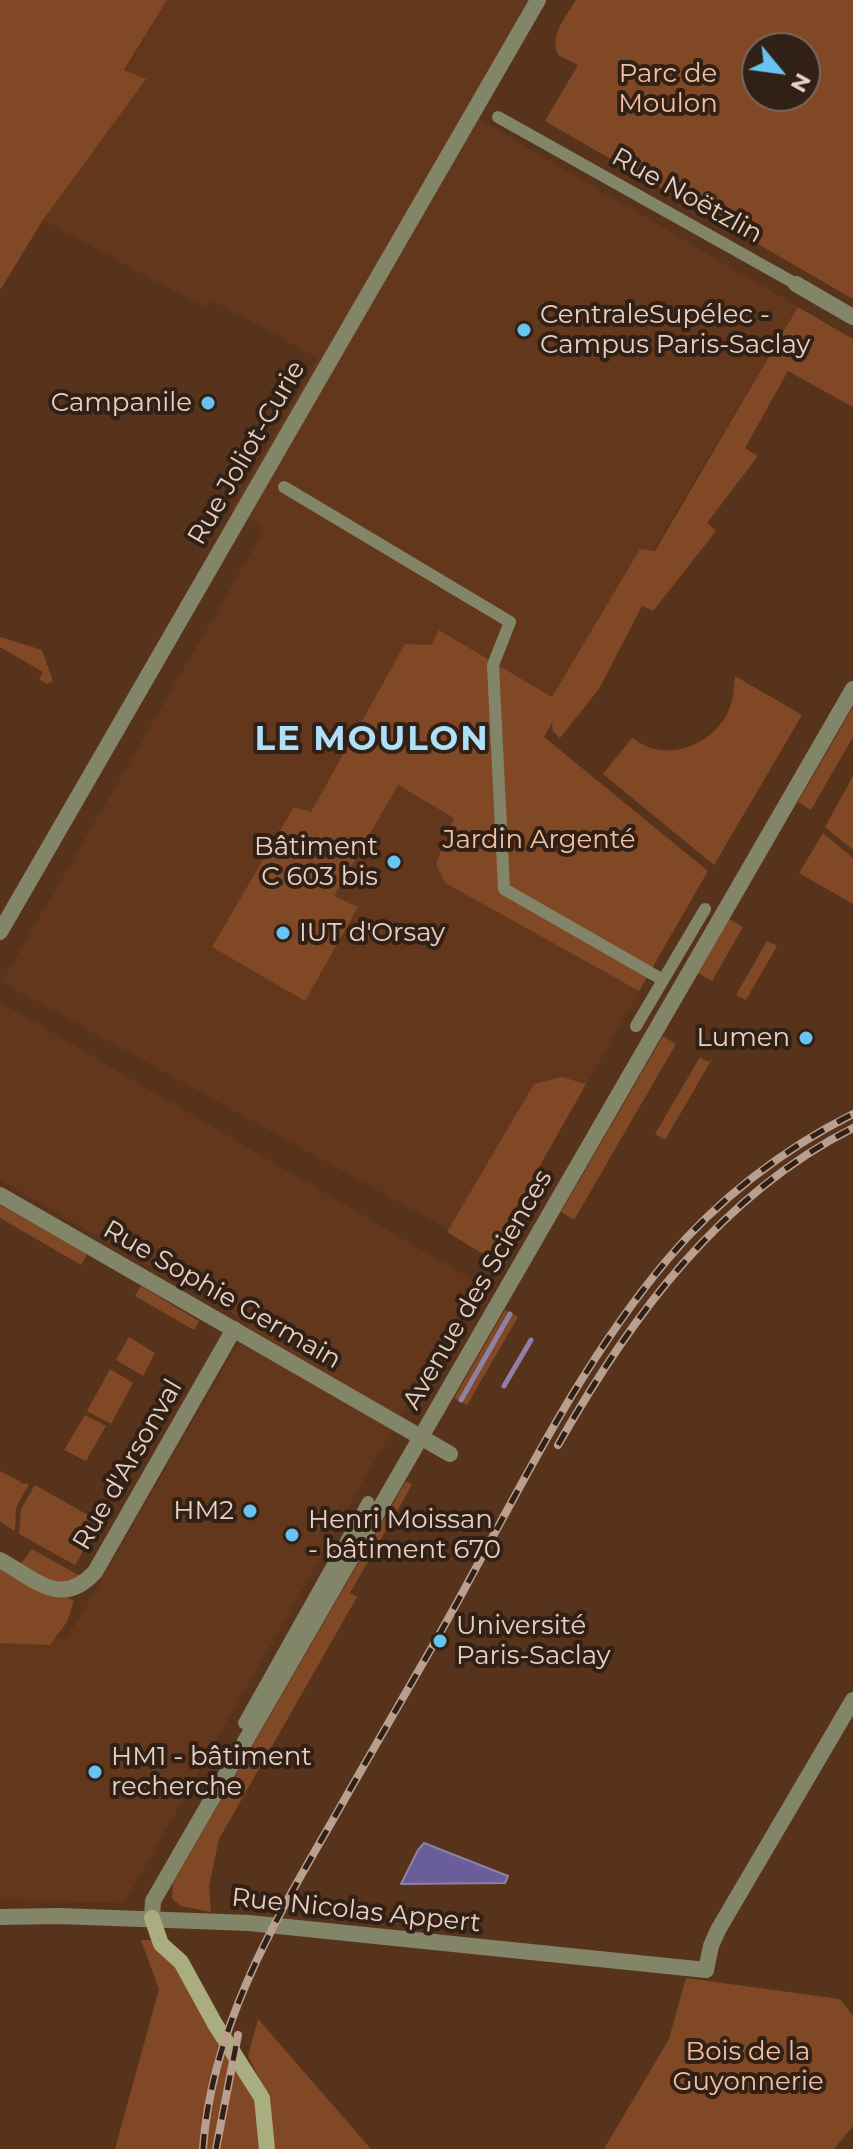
<!DOCTYPE html>
<meta charset="utf-8">
<style>
body{margin:0}
#map{position:relative;width:853px;height:2149px;overflow:hidden;background:#58331c;font-family:Montserrat,sans-serif}
canvas{display:block}
.north{position:absolute;left:741px;top:32px;width:80px;height:80px;box-sizing:border-box;background:#312016;border:2px solid #7a665b;border-radius:50%;rotate:119deg;font-size:22px;font-weight:700;line-height:32px;text-align:center;color:#e8d0c3}
.north::after{content:'';display:block;margin:auto;width:28px;height:36px;background:#67c4f0;clip-path:polygon(50% 0,100% 100%,50% 72%,0 100%)}
</style>
<div id="map">
<canvas width="853" height="2149"></canvas>
<div class="north">N</div>
</div>
<script>
const ctx = document.querySelector('canvas').getContext('2d');
ctx.lineJoin = 'round';
function fillPath(path, color) { ctx.fillStyle = color; ctx.fill(path, 'evenodd'); }
function trace(path, color, width, dash) { ctx.strokeStyle = color; ctx.lineWidth = width; ctx.lineCap = dash ? 'butt' : 'round'; ctx.setLineDash(dash || []); ctx.stroke(path); }
function write(font, color, halo, rows, align = 'center') {
  ctx.font = font + ' Montserrat,sans-serif'; ctx.lineWidth = 8; ctx.setLineDash([]); ctx.textBaseline = 'middle'; ctx.strokeStyle = halo; ctx.fillStyle = color; for (const [text, x, y, turn = 0] of rows) {
    ctx.save(); ctx.translate(x, y); ctx.rotate((+turn || 0) * Math.PI / 180); ctx.textAlign = isNaN(turn) ? turn : align; if (halo) ctx.strokeText(text, 0, 0); ctx.fillText(text, 0, 0); ctx.restore();
  }
}
fillPath(new Path2D(`
 M166,0H539L472,115L798,307L562,703L440,630L431,646L455,818L436,864L445,883L639,991L491,1253L2,982L265,529L232,508L318,358L210,299L204,307L43,220Z
 M0,1002L476,1282L124,1903L0,1899V1639H67L250,1323L0,1180Z`), '#63371c');
fillPath(new Path2D(`
 M0,0H167L124,70L146,79L43,220L0,290Z
 M576,0H853V299L545,121L578,65L558,55C549,35 566,17 576,0ZM757,48H805V96H757Z
 M798,307L853,339V407L788,371L745,448L758,456L707,523L716,531L653,611L642,606L599,689L560,738L553,731L552,723L544,737L708,871L639,991L445,883L436,864L454,818L398,785L334,896L358,907L305,1001L212,947L294,807L311,812L405,644L431,645L439,630L552,697L640,549L655,551Z
 M0,637L42,650L53,681L47,684L39,679L43,672L0,647Z
 M735,676L802,715L714,865L603,774L632,738C639,742 646,747 654,749C685,756 719,737 730,707C734,698 734,686 735,676Z
 M853,707V737L811,810L798,802Z
 M853,776V850L825,827Z
 M823,833L853,858V904L799,873Z
 M729,919L743,927L712,981L698,973Z
 M767,941L777,946L746,1000L736,995Z
 M663,1036L676,1044L574,1220L561,1212Z
 M700,1057L708,1062L712,1059L665,1140L655,1134Z
 M562,1077L586,1084L488,1257L447,1232L534,1084Z
 M0,1205L87,1254L81,1265L0,1218Z
 M141,1286L199,1321L194,1330L135,1296Z
 M505,1310L518,1317L467,1405L454,1398Z
 M129,1337L155,1353L143,1376L116,1360Z
 M110,1369L133,1383L111,1424L87,1411Z
 M85,1415L106,1426L86,1461L64,1450Z
 M0,1471L21,1482L13,1491L21,1483L29,1484L16,1508L15,1531L0,1522Z
 M406,1481L412,1485L350,1593L357,1597L219,1839L209,1886L211,1912L181,1906L172,1899L173,1883Z
 M35,1485L100,1522L75,1565L19,1534L21,1509Z
 M32,1549L87,1580L59,1593L74,1601L67,1622L50,1645L0,1643V1560L17,1569Z
 M141,1940H155L178,1964L260,2099L264,2149H115L159,1989Z
 M686,1978L840,1999L853,2016V2126L834,2149H604L669,2039Z
 M258,2019L371,2149H272L267,2095L248,2056Z`), '#804825');
const water = new Path2D(`
 M424,1843L508,1876L505,1883L401,1884L418,1850Z`);
fillPath(water, '#695e99');
trace(water, '#8f80a6', 2);
trace(new Path2D(`
 M504,1386L531,1340
 M461,1400L510,1314`), '#8f80a6', 5);
trace(new Path2D(`
 M498,117L796,284
 M284,487L510,622L493,665L504,889L663,980
 M636,1026L705,909
 M244,1723L368,1502`), '#838569', 12);
trace(new Path2D(`
 M796,284L853,317
 M0,932L538,0
 M0,1195L450,1454
 M0,1560C35,1579 61,1609 95,1572L234,1329
 M706,1970L711,1946L718,1930L853,1700`), '#838569', 16);
trace(new Path2D(`
 M0,1917L60,1916L249,1923L706,1970
 M152,1918L153,1901L853,689`), '#838569', 16);
trace(new Path2D(`
 M152,1918L161,1944L181,1962L215,2024L262,2098L267,2149`), '#aaad7f', 16);
const rail = new Path2D(`
 M558,1445C630,1318 720,1195 853,1128
 M203,2149C211,2031 272,1925 330,1825C366,1761 403,1698 439,1635C511,1508 573,1372 667,1260C717,1200 783,1149 853,1114
 M216,2149L238,2035`);
trace(rail, '#ba9e8e', 8);
trace(rail, '#312016', 5, [15]);
for (const [x, y, r, color] of [
 [524,330,8,"#67c4f0"],
 [208,403,8,"#67c4f0"],
 [394,862,8,"#67c4f0"],
 [283,933,8,"#67c4f0"],
 [806,1038,8,"#67c4f0"],
 [250,1511,8,"#67c4f0"],
 [292,1535,8,"#67c4f0"],
 [440,1641,8,"#67c4f0"],
 [95,1772,8,"#67c4f0"]
]) { const dot = new Path2D(); dot.arc(x, y, r, 0, 2 * Math.PI); ctx.fillStyle = color; ctx.fill(dot); trace(dot, '#312016', 3); }
write('26px', '#f3bfa1', '#312016', [
 ["Parc de",668,74],
 ["Moulon",668,104],
 ["Jardin Argenté",539,840],
 ["Bois de la",748,2052],
 ["Guyonnerie",748,2082]
]);
write('26px', '#e8d0c3', '#312016', [
 ["Rue Noëtzlin",687,196,29],
 ["Rue Joliot-Curie",247,453,-60],
 ["Avenue des Sciences",478,1290,-60],
 ["Rue Sophie Germain",222,1295,30],
 ["Rue d'Arsonval",128,1465,-60],
 ["Rue Nicolas Appert",356,1911,6]
]);
write('26px', '#e8d0c3', '#312016', [
 ["CentraleSupélec -",540,315],
 ["Campus Paris-Saclay",540,345],
 ["Campanile",192,403,"right"],
 ["Bâtiment",378,847,"right"],
 ["C 603 bis",378,877,"right"],
 ["IUT d'Orsay",299,933],
 ["Lumen",790,1038,"right"],
 ["HM2",234,1511,"right"],
 ["Henri Moissan",308,1520],
 ["- bâtiment 670",308,1550],
 ["Université",456,1626],
 ["Paris-Saclay",456,1656],
 ["HM1 - bâtiment",111,1757],
 ["recherche",111,1787]
], 'left');
ctx.letterSpacing = '2px';
write('bold 34px', '#b0e0f9', '#312016', [
 ["LE MOULON",372,740]
]);
ctx.letterSpacing = '0px';
</script>
